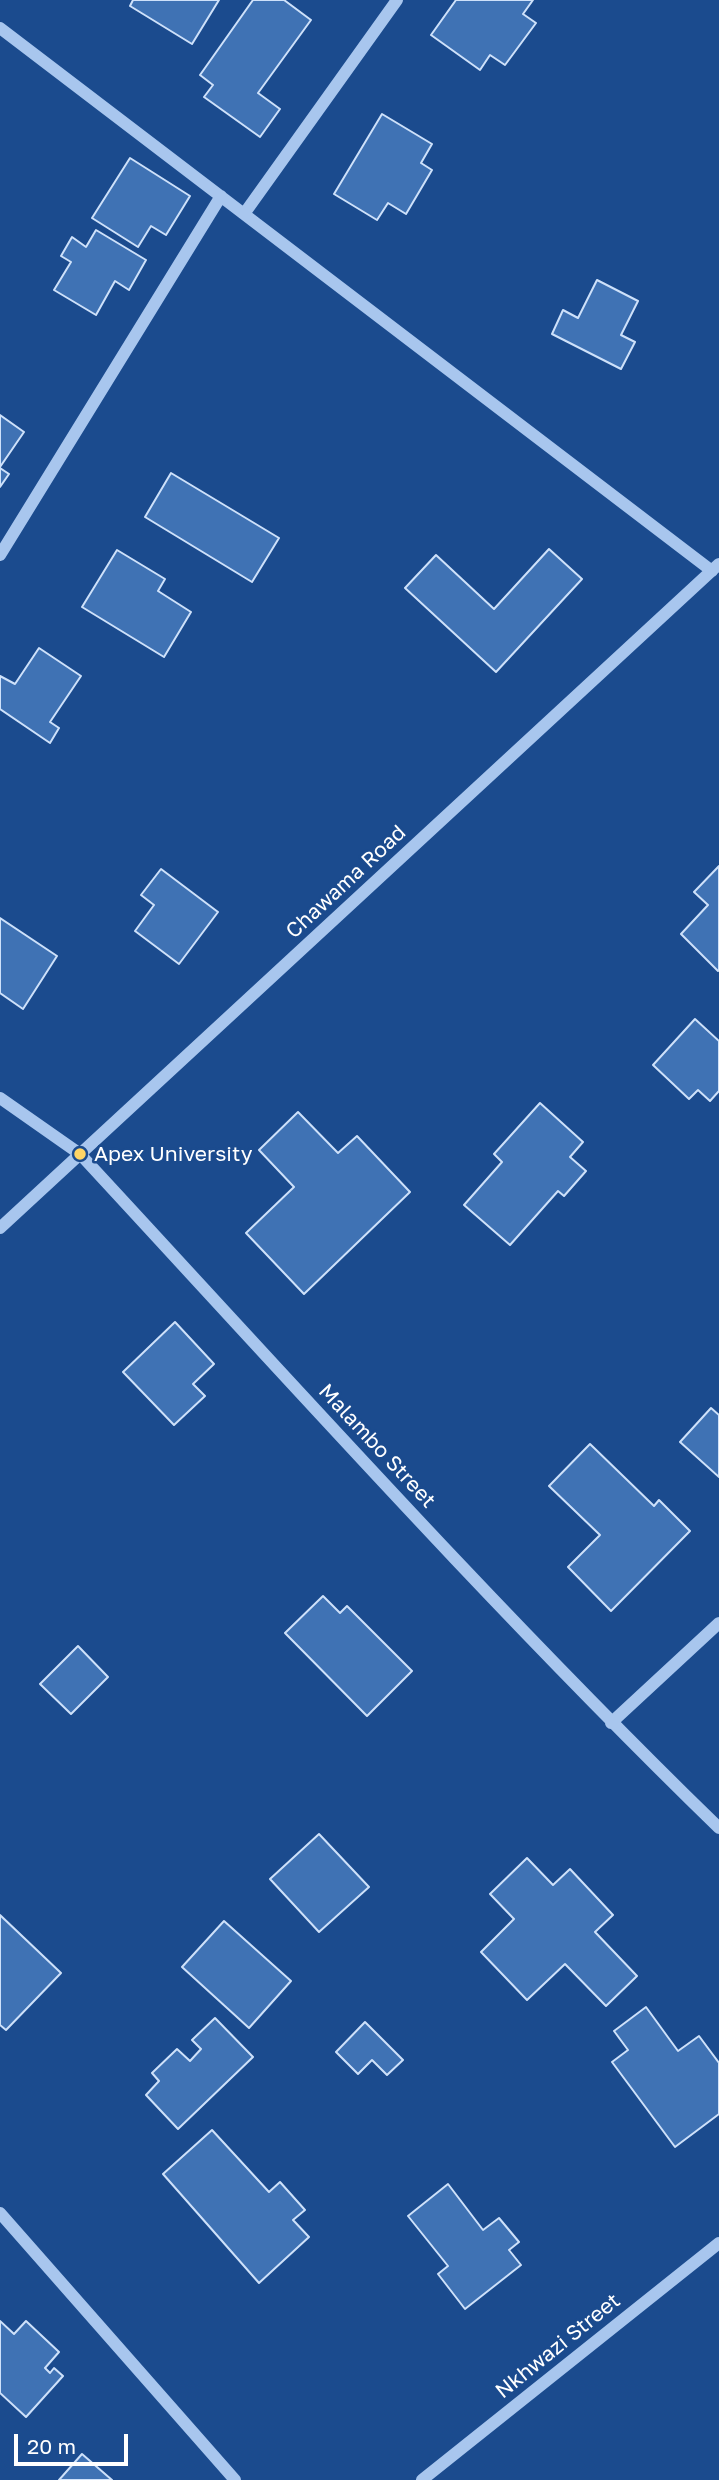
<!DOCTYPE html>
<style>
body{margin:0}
#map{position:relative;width:719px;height:2480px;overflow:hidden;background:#1b4b8e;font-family:"Golos Text",sans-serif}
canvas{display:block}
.scale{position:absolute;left:14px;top:2434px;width:114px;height:32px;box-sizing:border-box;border:4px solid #fff;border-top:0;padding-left:9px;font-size:21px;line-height:24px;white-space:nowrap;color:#fff;-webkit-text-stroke:5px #1b4b8e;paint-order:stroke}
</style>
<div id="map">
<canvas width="719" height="2480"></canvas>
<div class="scale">20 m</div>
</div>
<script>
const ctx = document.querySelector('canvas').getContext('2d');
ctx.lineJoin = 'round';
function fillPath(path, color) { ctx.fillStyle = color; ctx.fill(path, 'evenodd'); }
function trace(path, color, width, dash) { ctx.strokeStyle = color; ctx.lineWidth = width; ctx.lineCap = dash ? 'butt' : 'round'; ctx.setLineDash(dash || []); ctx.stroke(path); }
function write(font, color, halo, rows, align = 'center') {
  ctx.font = font + ' "Golos Text",sans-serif'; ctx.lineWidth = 5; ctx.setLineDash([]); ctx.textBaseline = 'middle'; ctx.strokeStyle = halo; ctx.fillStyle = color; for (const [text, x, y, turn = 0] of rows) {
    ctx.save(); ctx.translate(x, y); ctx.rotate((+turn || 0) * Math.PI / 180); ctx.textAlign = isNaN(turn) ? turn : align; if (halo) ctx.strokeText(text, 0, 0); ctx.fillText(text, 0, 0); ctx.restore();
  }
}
const building = new Path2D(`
 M133,0H219L192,44L130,6Z
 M253,0H284L311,20L258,93L280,109L260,137L204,97L213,85L200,75Z
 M456,0H533L523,14L536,23L505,65L490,55L480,70L431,35Z
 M382,114L432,144L421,163L432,170L406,214L388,203L377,220L334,194Z
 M130,158L190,196L166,235L151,226L138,247L92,218Z
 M96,230L146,260L129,290L115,281L96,315L54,290L71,262L61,256L72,237L86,247Z
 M597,280L638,301L621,335L635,342L621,369L552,334L563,310L578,318Z
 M0,415L24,432L0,467Z
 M0,468L9,474L0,487Z
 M171,473L279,538L252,582L145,517Z
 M549,549L582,579L496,672L405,588L436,555L494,609Z
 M117,550L165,579L158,591L191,612L164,657L82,607Z
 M39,648L81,676L50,722L59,728L50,743L0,709V676L15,684Z
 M719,866V970L718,971L681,934L708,905L694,892Z
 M161,869L218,912L179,964L135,931L154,905L141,895Z
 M0,918L57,956L23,1009L0,993Z
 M695,1019L719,1041V1091L710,1101L698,1090L689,1099L653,1065Z
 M540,1103L583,1142L570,1157L586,1171L564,1196L558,1191L510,1245L464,1205L502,1162L494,1154Z
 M298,1112L338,1153L357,1136L410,1192L304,1294L246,1233L294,1187L259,1150Z
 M175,1322L214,1364L193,1384L205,1396L174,1425L123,1372Z
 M711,1408L719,1415V1477L680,1442Z
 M590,1444L654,1506L659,1500L690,1531L611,1611L568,1567L600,1535L549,1486Z
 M323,1596L340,1613L347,1606L412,1671L367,1716L285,1633Z
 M78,1646L108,1677L71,1714L40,1684Z
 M319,1834L369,1887L319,1932L270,1879Z
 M527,1858L553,1885L570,1869L613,1915L595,1932L637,1976L606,2006L565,1964L527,2000L481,1952L514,1919L490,1894Z
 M0,1915L61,1973L6,2030L0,2025Z
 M224,1921L291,1981L249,2028L182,1967Z
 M646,2007L678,2051L699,2036L719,2063V2114L675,2147L612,2062L628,2050L614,2031Z
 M215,2018L253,2057L178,2129L146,2095L159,2081L152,2073L177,2049L190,2061L201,2049L192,2040Z
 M365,2022L403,2060L387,2075L372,2060L358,2074L336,2052Z
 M212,2130L269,2192L280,2182L305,2210L293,2220L309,2237L259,2283L163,2174Z
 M448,2184L483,2230L499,2218L519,2242L509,2250L521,2265L465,2309L438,2274L448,2266L408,2216Z
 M0,2321L14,2334L26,2321L59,2352L45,2368L50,2373L54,2368L63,2376L26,2417L0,2393Z
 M82,2454L112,2480H59Z`);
fillPath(building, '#3f72b4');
trace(building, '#cee1fa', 2);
trace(new Path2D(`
 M0,28L712,571
 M244,214L397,0
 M0,555L221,196
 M0,1098L80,1154C290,1381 497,1612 719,1828
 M0,1228L719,564
 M611,1723L719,1623
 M0,2213L235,2480
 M422,2480L719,2243`), '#a8c6ee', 12);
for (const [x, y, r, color] of [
 [80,1154,7,"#ffd565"]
]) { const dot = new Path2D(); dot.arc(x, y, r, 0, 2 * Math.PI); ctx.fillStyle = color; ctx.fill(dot); trace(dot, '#1b4b8e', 2.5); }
write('21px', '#fff', '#1b4b8e', [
 ["Chawama Road",346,882,-43],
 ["Malambo Street",377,1446,47],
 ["Nkhwazi Street",558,2346,-39]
]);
write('21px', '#fff', '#1b4b8e', [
 ["Apex University",94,1154]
], 'left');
</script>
